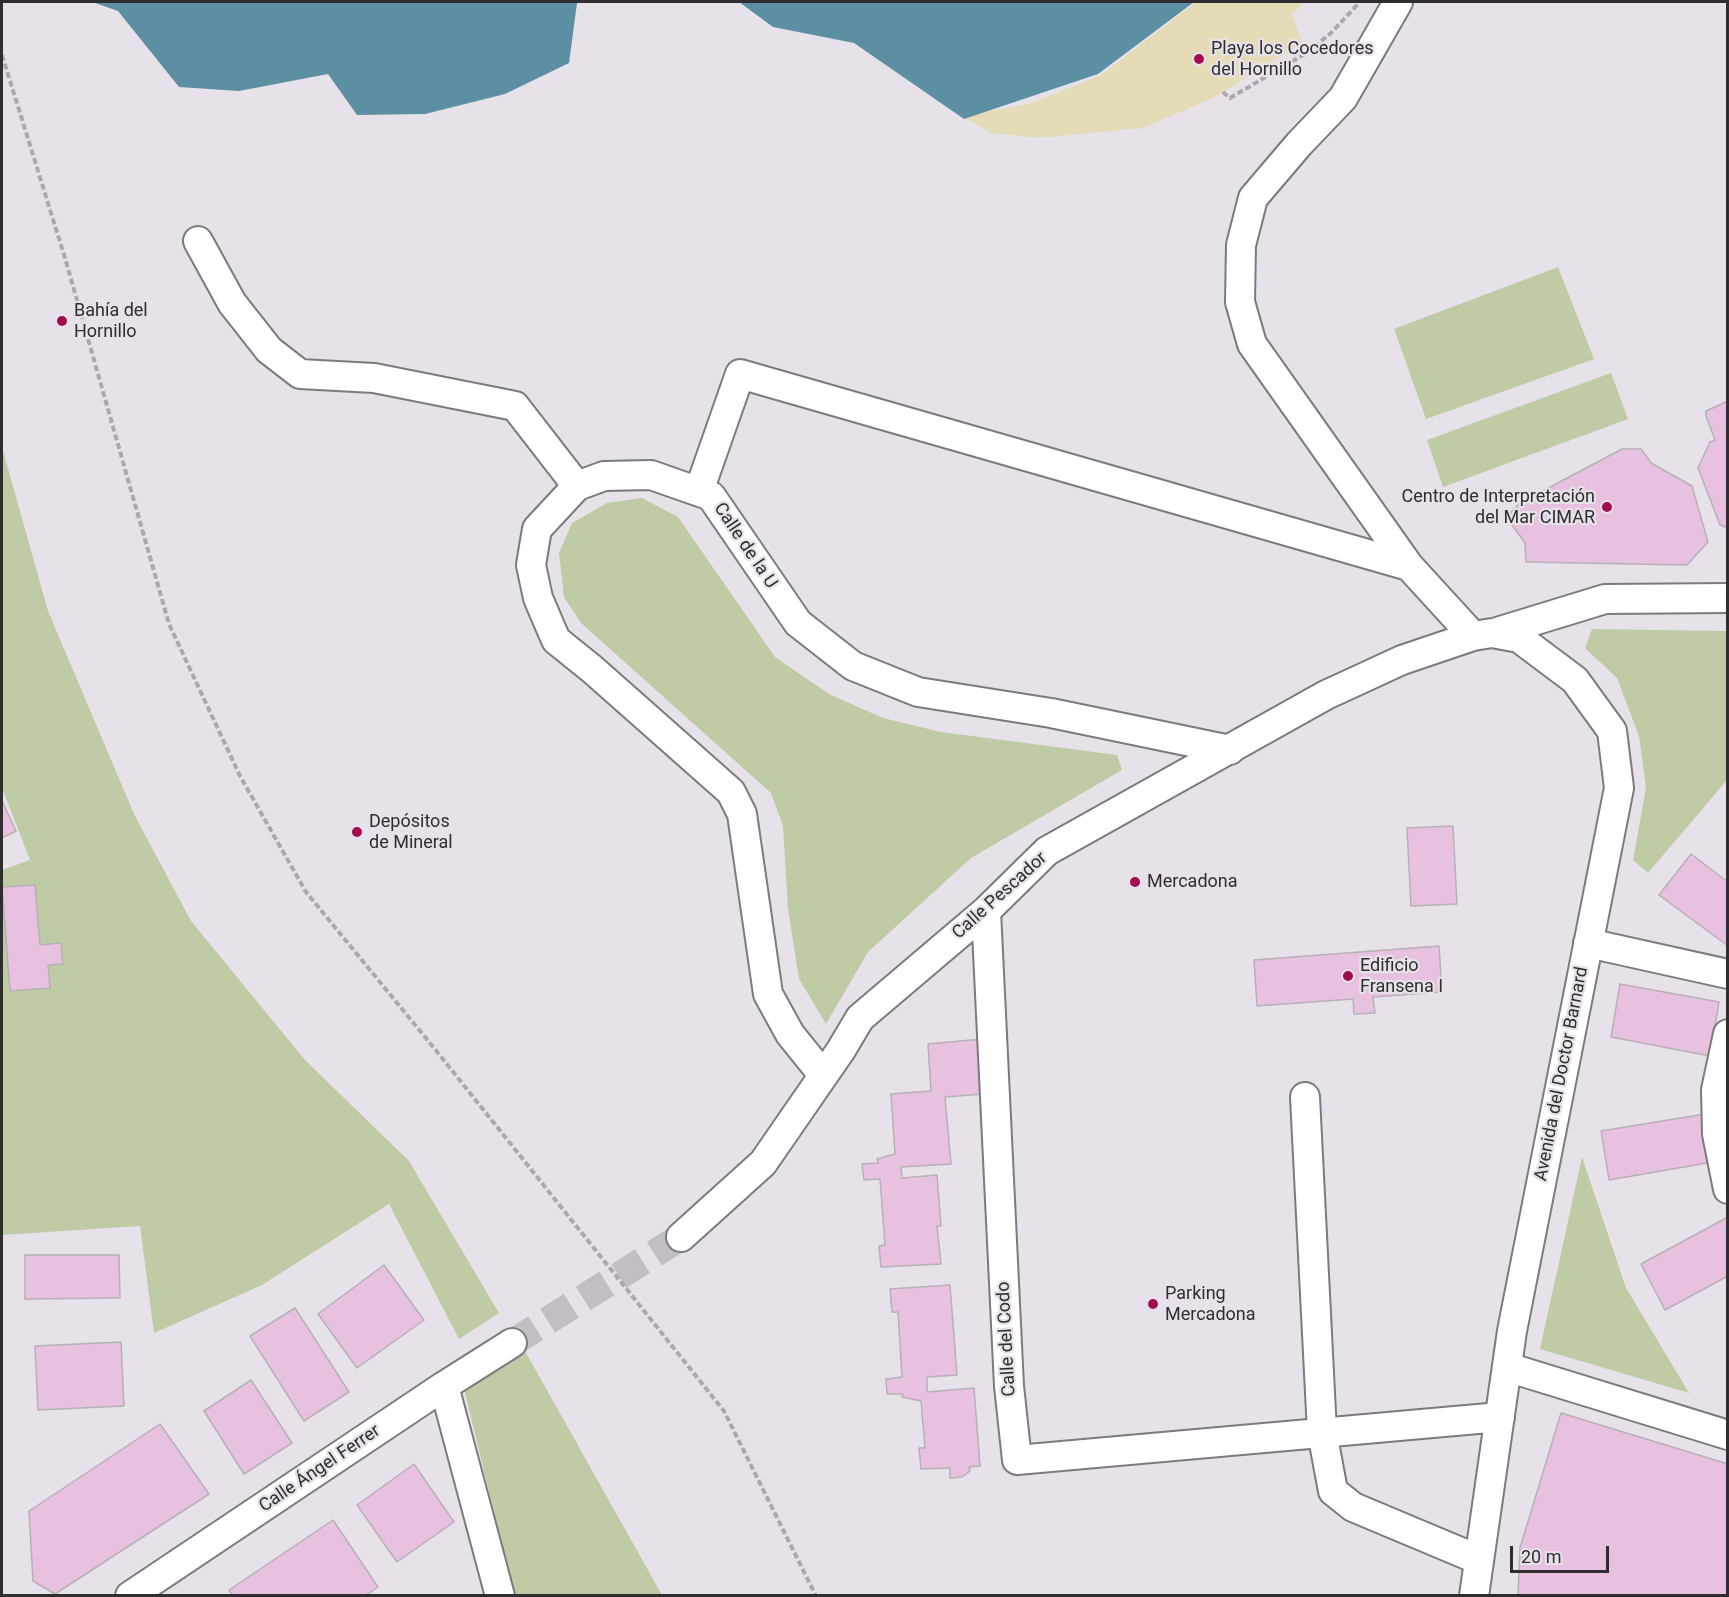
<!DOCTYPE html>
<meta charset="utf-8">
<style>
body{margin:0}
#map{position:relative;width:1729px;height:1597px;overflow:hidden;background:#e7e2e9;font-family:Roboto,sans-serif}
canvas{display:block}
.frame{position:absolute;inset:0;border:3px solid #2f2d2f;pointer-events:none}
.scale{position:absolute;left:1510px;top:1546px;width:99px;height:27px;box-sizing:border-box;border:3px solid #2f2d2f;border-top:0;padding-left:8px;font-size:18px;line-height:21px;white-space:nowrap;color:#2f2d2f;-webkit-text-stroke:4px #e7e2e9;paint-order:stroke}
</style>
<div id="map">
<canvas width="1729" height="1597"></canvas>
<div class="frame"></div>
<div class="scale">20 m</div>
</div>
<script>
const ctx = document.querySelector('canvas').getContext('2d');
ctx.lineJoin = 'round';
function fillPath(path, color) { ctx.fillStyle = color; ctx.fill(path, 'evenodd'); }
function trace(path, color, width, dash) { ctx.strokeStyle = color; ctx.lineWidth = width; ctx.lineCap = dash ? 'butt' : 'round'; ctx.setLineDash(dash || []); ctx.stroke(path); }
function write(font, color, halo, rows, align = 'center') {
  ctx.font = font + ' Roboto,sans-serif'; ctx.lineWidth = 4.5; ctx.setLineDash([]); ctx.textBaseline = 'middle'; ctx.strokeStyle = halo; ctx.fillStyle = color; for (const [text, x, y, turn = 0] of rows) {
    ctx.save(); ctx.translate(x, y); ctx.rotate((+turn || 0) * Math.PI / 180); ctx.textAlign = isNaN(turn) ? turn : align; if (halo) ctx.strokeText(text, 0, 0); ctx.fillText(text, 0, 0); ctx.restore();
  }
}
fillPath(new Path2D(`
 M1558,267L1594,359L1426,419L1394,329Z
 M1611,373L1628,419L1443,487L1427,440Z
 M2,447L48,611L134,814L191,921L305,1060L409,1161L499,1313L459,1339L389,1204L262,1285L154,1333L140,1226L2,1235V870L30,860L2,788Z
 M642,498L678,517L775,657L829,694L883,718L941,732L1117,755L1122,770L971,858L868,952L826,1024L799,979L788,909L783,826L771,793L581,623L564,597L559,553L572,523L607,503Z
 M1592,629L1727,631V780L1648,873L1633,860L1646,788L1639,736L1617,678L1585,648Z
 M1582,1157L1626,1288L1689,1393L1540,1349Z
 M525,1351L662,1595H514L464,1388Z`), '#becba5');
fillPath(new Path2D(`
 M1196,2H1304L1292,14L1302,43L1213,98L1143,128L1039,138L991,133L962,116L1029,104L1101,75Z`), '#e5dbb6');
fillPath(new Path2D(`
 M92,2H580L577,3L569,63L505,94L425,114L357,115L328,74L239,91L179,87L118,11Z
 M739,2H1194L1098,74L964,119L854,43L773,27Z`), '#5d8fa2');
const building = new Path2D(`
 M1728,401V528L1720,525L1698,468L1710,442L1715,440L1706,416V411Z
 M1622,449H1641L1651,463L1692,486L1708,542L1687,565L1526,562L1525,543L1512,525L1511,512L1520,503Z
 M2,801L16,831L2,838Z
 M1453,826L1457,904L1411,906L1407,828Z
 M1691,854L1728,882V946L1659,895Z
 M35,885L40,945L61,943L63,964L48,965L50,988L10,991L2,887Z
 M1439,946L1442,992L1373,997L1375,1013L1354,1014L1353,999L1257,1006L1254,960Z
 M1620,984L1719,1002L1710,1056L1611,1037Z
 M982,1039L984,1094L945,1097L951,1164L901,1167L902,1178L937,1175L941,1226H937L941,1264L881,1267L879,1246L885,1245L880,1179L864,1180L862,1164L878,1163L877,1159L895,1154L891,1094L931,1091L928,1044Z
 M1705,1114L1713,1162L1609,1180L1601,1131Z
 M1728,1217V1276L1665,1310L1641,1264Z
 M25,1255H119L120,1298L25,1299Z
 M384,1265L424,1320L357,1368L318,1314Z
 M950,1285L957,1375L927,1377V1392L974,1388L980,1466L969,1467L970,1471L962,1477L950,1478V1468L921,1469L919,1448H925L921,1401L902,1397L903,1394H887L886,1379L902,1377L898,1312H892L890,1289Z
 M295,1308L349,1392L304,1421L250,1336Z
 M121,1342L124,1406L38,1410L35,1346Z
 M251,1380L292,1443L244,1474L204,1411Z
 M1561,1413L1728,1464V1596H1518L1520,1548Z
 M160,1424L209,1494L55,1594L33,1581L29,1511Z
 M414,1464L454,1522L397,1562L357,1505Z
 M333,1520L378,1587L365,1596H233L229,1590Z`);
fillPath(building, '#e8c1e0');
trace(building, '#b7b0b5', 1.5);
trace(new Path2D(`
 M512,1343L681,1237`), '#c2bec4', 28, [28, 14]);
const street = new Path2D(`
 M1398,2L1343,98L1299,144L1253,198L1241,245L1240,302L1252,344L1409,566L1473,636
 M198,241L232,303L269,350L300,374L374,378L515,406L577,486
 M699,491L740,374L1409,566
 M1494,633L1605,599L1728,598
 M986,911L1009,1386L1017,1460L1500,1417
 M1588,943L1728,974
 M1728,1034L1716,1090L1717,1134L1728,1189
 M823,1075L790,1034L768,994L742,814L731,792L592,669L556,640L538,598L531,565L537,529L577,486L604,476L651,475L711,496L798,623L853,666L918,692L1051,713L1230,750
 M1305,1097L1322,1432L1333,1491L1353,1507L1477,1559
 M681,1237L763,1163L841,1050L860,1018L986,911L1047,851L1326,695L1402,660L1473,636L1492,633L1519,638L1575,680L1612,731L1619,788L1512,1331L1474,1596
 M1507,1367L1728,1435
 M444,1386L500,1596
 M130,1596L444,1386L512,1343`);
trace(street, '#7d797f', 32);
trace(new Path2D(`
 M2,55L65,258L169,624L240,776L306,892L434,1048L724,1411L816,1596
 M1223,92L1230,98L1308,52L1331,33L1359,3`), '#aca8ad', 4, [6, 3]);
trace(street, '#fff', 28);
for (const [x, y, r, color] of [
 [1199,59,6,"#a20d50"],
 [62,321,6,"#a20d50"],
 [1607,507,6,"#a20d50"],
 [357,832,6,"#a20d50"],
 [1135,882,6,"#a20d50"],
 [1348,976,6,"#a20d50"],
 [1153,1304,6,"#a20d50"]
]) { const dot = new Path2D(); dot.arc(x, y, r, 0, 2 * Math.PI); ctx.fillStyle = color; ctx.fill(dot); trace(dot, '#e7e2e9', 2); }
write('18px', '#2f2d2f', '#e7e2e9', [
 ["Playa los Cocedores",1211,49],
 ["del Hornillo",1211,70],
 ["Bahía del",74,311],
 ["Hornillo",74,332],
 ["Centro de Interpretación",1595,497,"right"],
 ["del Mar CIMAR",1595,518,"right"],
 ["Depósitos",369,822],
 ["de Mineral",369,843],
 ["Mercadona",1147,882],
 ["Edificio",1360,966],
 ["Fransena I",1360,987],
 ["Parking",1165,1294],
 ["Mercadona",1165,1315]
], 'left');
write('18px', '#2f2d2f', '#e7e2e9', [
 ["Calle de la U",745,546,56],
 ["Calle Pescador",1000,896,-42],
 ["Avenida del Doctor Barnard",1562,1074,-79],
 ["Calle del Codo",1007,1339,-93],
 ["Calle Ángel Ferrer",320,1469,-34]
]);
</script>
